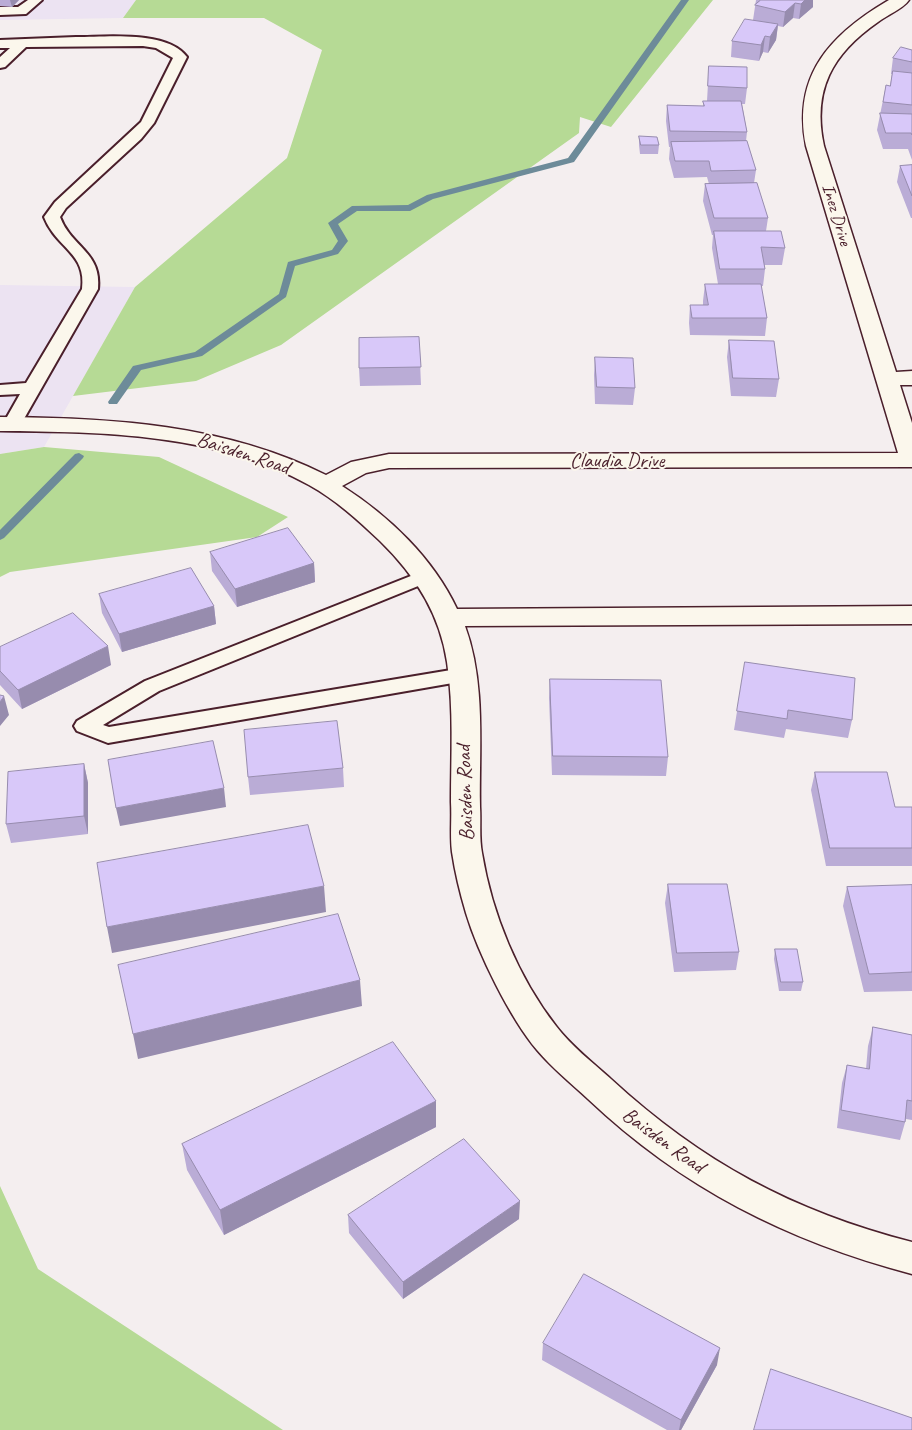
<!DOCTYPE html>
<style>
body{margin:0}
canvas{display:block;background:#f4eeef}
</style>
<canvas width="912" height="1430"></canvas>
<script>
const ctx = document.querySelector('canvas').getContext('2d');
ctx.lineJoin = 'round';
function fillPath(path, color) { ctx.fillStyle = color; ctx.fill(path, 'evenodd'); }
function trace(path, color, width, dash) { ctx.strokeStyle = color; ctx.lineWidth = width; ctx.lineCap = dash ? 'butt' : 'round'; ctx.setLineDash(dash || []); ctx.stroke(path); }
function write(font, color, halo, rows, align = 'center') {
  ctx.font = font + ' Caveat,sans-serif'; ctx.lineWidth = 4; ctx.setLineDash([]); ctx.textBaseline = 'middle'; ctx.strokeStyle = halo; ctx.fillStyle = color; for (const [text, x, y, turn = 0] of rows) {
    ctx.save(); ctx.translate(x, y); ctx.rotate((+turn || 0) * Math.PI / 180); ctx.textAlign = isNaN(turn) ? turn : align; if (halo) ctx.strokeText(text, 0, 0); ctx.fillText(text, 0, 0); ctx.restore();
  }
}
fillPath(new Path2D(`
 M0,0H136L123,18L0,20Z
 M0,285L135,287L44,447L0,454Z`), '#ece3f2');
fillPath(new Path2D(`
 M136,0H713L611,127L580,117L579,133L281,345L196,381L73,396L135,287L287,158L322,50L264,18H123Z
 M44,447L159,457L288,517L257,537L10,572L0,577V454Z
 M0,1186L38,1269L283,1430H0Z`), '#b6da95');
fillPath(new Path2D(`
 M681,0H689L574,162L433,199L410,211H357L338,224L348,241L338,254L295,266L286,297L202,356L141,370L117,404H109L108,402L133,366L195,352L279,294L288,262L332,250L338,241L328,223L352,206L408,205L427,195L568,158Z
 M79,453L84,456L83,458L4,538L0,540V530L75,454Z`), '#6d8b99');
const service = new Path2D(`
 M28,0H42L26,14L0,15V7H18Z
 M76,37C107,37 167,30 187,57L154,123L141,139L66,208L60,217C71,247 102,252 98,289L21,424L18,428H6L3,424L20,394L0,395V385L26,383L82,289C87,253 56,248 44,217L55,202L141,122L173,58L156,48L143,46L26,47L5,67L0,68V57L10,48H0V40Z
 M426,570L433,572L436,576L433,580L159,691L103,725L109,727L463,668L470,670L473,675L470,680L108,743L77,731L74,726L77,721L145,681Z`);
const minor = new Path2D(`
 M889,0H909C903,9 887,15 878,22C832,54 812,90 824,146L896,372L912,371V385H900L912,423V467L389,468L366,473L342,486C389,516 433,558 457,609L912,606V624L465,626C486,683 479,748 480,807C481,822 479,838 482,853C492,914 518,977 556,1026C571,1046 592,1062 611,1079C701,1162 794,1212 912,1242V1274C787,1241 682,1188 588,1099C571,1083 552,1068 537,1050C510,1018 478,953 466,913C460,893 455,872 452,852C450,835 452,819 451,802C451,756 454,708 447,662C440,614 415,575 380,541C358,520 336,500 309,485C216,433 103,432 0,431V417C112,418 224,424 326,475L351,462L389,454L898,453L806,146C792,75 831,34 889,0Z`);
trace(service, '#4a1f2b', 4);
trace(minor, '#4a1f2b', 3);
fillPath(service, '#fbf7ec');
fillPath(minor, '#fbf7ec');
fillPath(new Path2D(`
 M0,0H19L12,7L0,6Z
 M756,0H813V7L799,19L793,18L783,27L778,26L776,40L768,53L763,52L759,61L731,57L732,41L753,20Z
 M912,50V160L908,149H883L877,130L886,85L890,86L892,74H891L893,58Z
 M709,66L747,88L745,104H742L747,132L746,141L756,170L754,183L768,218L766,231L785,248L782,265H764L765,269L763,286H761L767,318L765,336L690,335L689,323L690,305H703V301L705,284H718L712,248L713,235H712L703,201L705,184H709L707,177L674,178L669,159L670,147H669L666,121L667,105L703,106V101H707Z
 M639,136L659,145L658,154H640L639,145Z
 M912,165V218H911L897,182L900,166Z
 M419,337L421,385L360,386L359,368Z
 M729,340L779,379L776,397L731,396L727,357Z
 M595,357L635,388L633,405L595,404L594,375Z
 M210,552L314,563L315,582L237,607L212,571Z
 M99,594L214,606L216,624L122,652L102,613Z
 M0,647L111,665L22,709L0,685Z
 M745,662L852,720L848,738L786,729L784,738L734,730Z
 M550,679L668,757L666,776L552,775L549,698Z
 M84,764L88,783V834L11,843L6,824Z
 M343,768L344,787L250,795L248,777Z
 M815,772L895,807H912V866H826L811,790Z
 M668,884L739,952L736,970L674,972L665,903Z
 M912,885V991L864,992L843,906L847,887Z
 M775,949L803,982L801,991H779L774,959Z
 M873,1027L912,1035V1120L906,1119L900,1140L837,1128L842,1083L847,1065L866,1069L868,1046Z
 M436,1101V1127L224,1235L187,1170L182,1144Z
 M348,1215L519,1219L403,1299L349,1233Z
 M543,1343L717,1365L681,1430H667L542,1360Z`), '#baacd6');
fillPath(new Path2D(`
 M10,0H19L12,7Z
 M805,0H813V7L799,19L801,4Z
 M795,3L793,18L783,27L785,12Z
 M778,24L776,40L768,53L770,37Z
 M765,36L763,52L759,61L761,45Z
 M314,563L315,582L237,607L235,589Z
 M214,606L216,624L122,652L119,634Z
 M108,646L111,665L22,709L18,690Z
 M4,696L9,715L0,726V702Z
 M84,764L88,783V834L84,816Z
 M224,788L226,807L120,826L116,808Z
 M324,886L326,912L112,953L107,927Z
 M360,980L362,1006L138,1059L133,1034Z
 M436,1101V1127L224,1235L220,1210Z
 M520,1201L519,1219L403,1299V1282Z
 M720,1348L717,1365L681,1430H679L681,1420Z`), '#978cae');
const building = new Path2D(`
 M761,0H805L801,4L795,3L785,12L755,5Z
 M745,19L778,24L770,37L765,36L761,45L732,41Z
 M901,47L912,50V62L893,58Z
 M709,66L747,67V88L708,86Z
 M893,71L912,73V105L883,102L886,85L890,86Z
 M703,101H741L747,132L670,131L667,105L704,106Z
 M880,113L912,114V135L911,133H886Z
 M639,136L657,137L659,145H641Z
 M747,141L756,170L711,171L709,161H675L671,142Z
 M912,165V196L900,166Z
 M757,183L768,218H714L705,184Z
 M714,231H781L785,248L761,247L765,269H720Z
 M705,284H761L767,318H692L690,305H708Z
 M419,337L421,367L359,368V338Z
 M729,340L774,341L779,379L733,378Z
 M595,357L633,358L635,388L597,387Z
 M288,528L314,563L235,589L210,552Z
 M191,568L214,606L119,634L99,594Z
 M73,613L108,646L18,690L0,671V647Z
 M745,662L855,678L852,720L788,710L787,719L737,711Z
 M550,679L661,680L668,757L553,756Z
 M0,695L4,696L0,702Z
 M337,721L343,768L248,777L244,730Z
 M213,741L224,788L116,808L108,760Z
 M84,764V816L6,824L8,772Z
 M815,772H887L895,807H912V848H830Z
 M308,825L324,886L107,927L97,863Z
 M668,884H727L739,952L677,953Z
 M912,885V972L869,974L847,887Z
 M338,914L360,980L133,1034L118,965Z
 M775,949H797L803,982H781Z
 M873,1027L912,1035V1101L907,1100L905,1122L841,1110L847,1065L869,1069Z
 M393,1042L436,1101L220,1210L182,1144Z
 M464,1139L520,1201L403,1282L348,1215Z
 M584,1274L720,1348L681,1420L543,1343Z
 M771,1369L912,1418V1430H754Z`);
fillPath(building, '#d8c8f9');
trace(building, '#978cae', 1);
write('18px', '#4a1f2b', '#fbf7ec', [
 ["Inez Drive",836,215,73]
]);
write('21px', '#4a1f2b', '#fbf7ec', [
 ["Baisden Road",243,454,18],
 ["Claudia Drive",617,461],
 ["Baisden Road",466,793,-92],
 ["Baisden Road",663,1141,36]
]);
</script>
